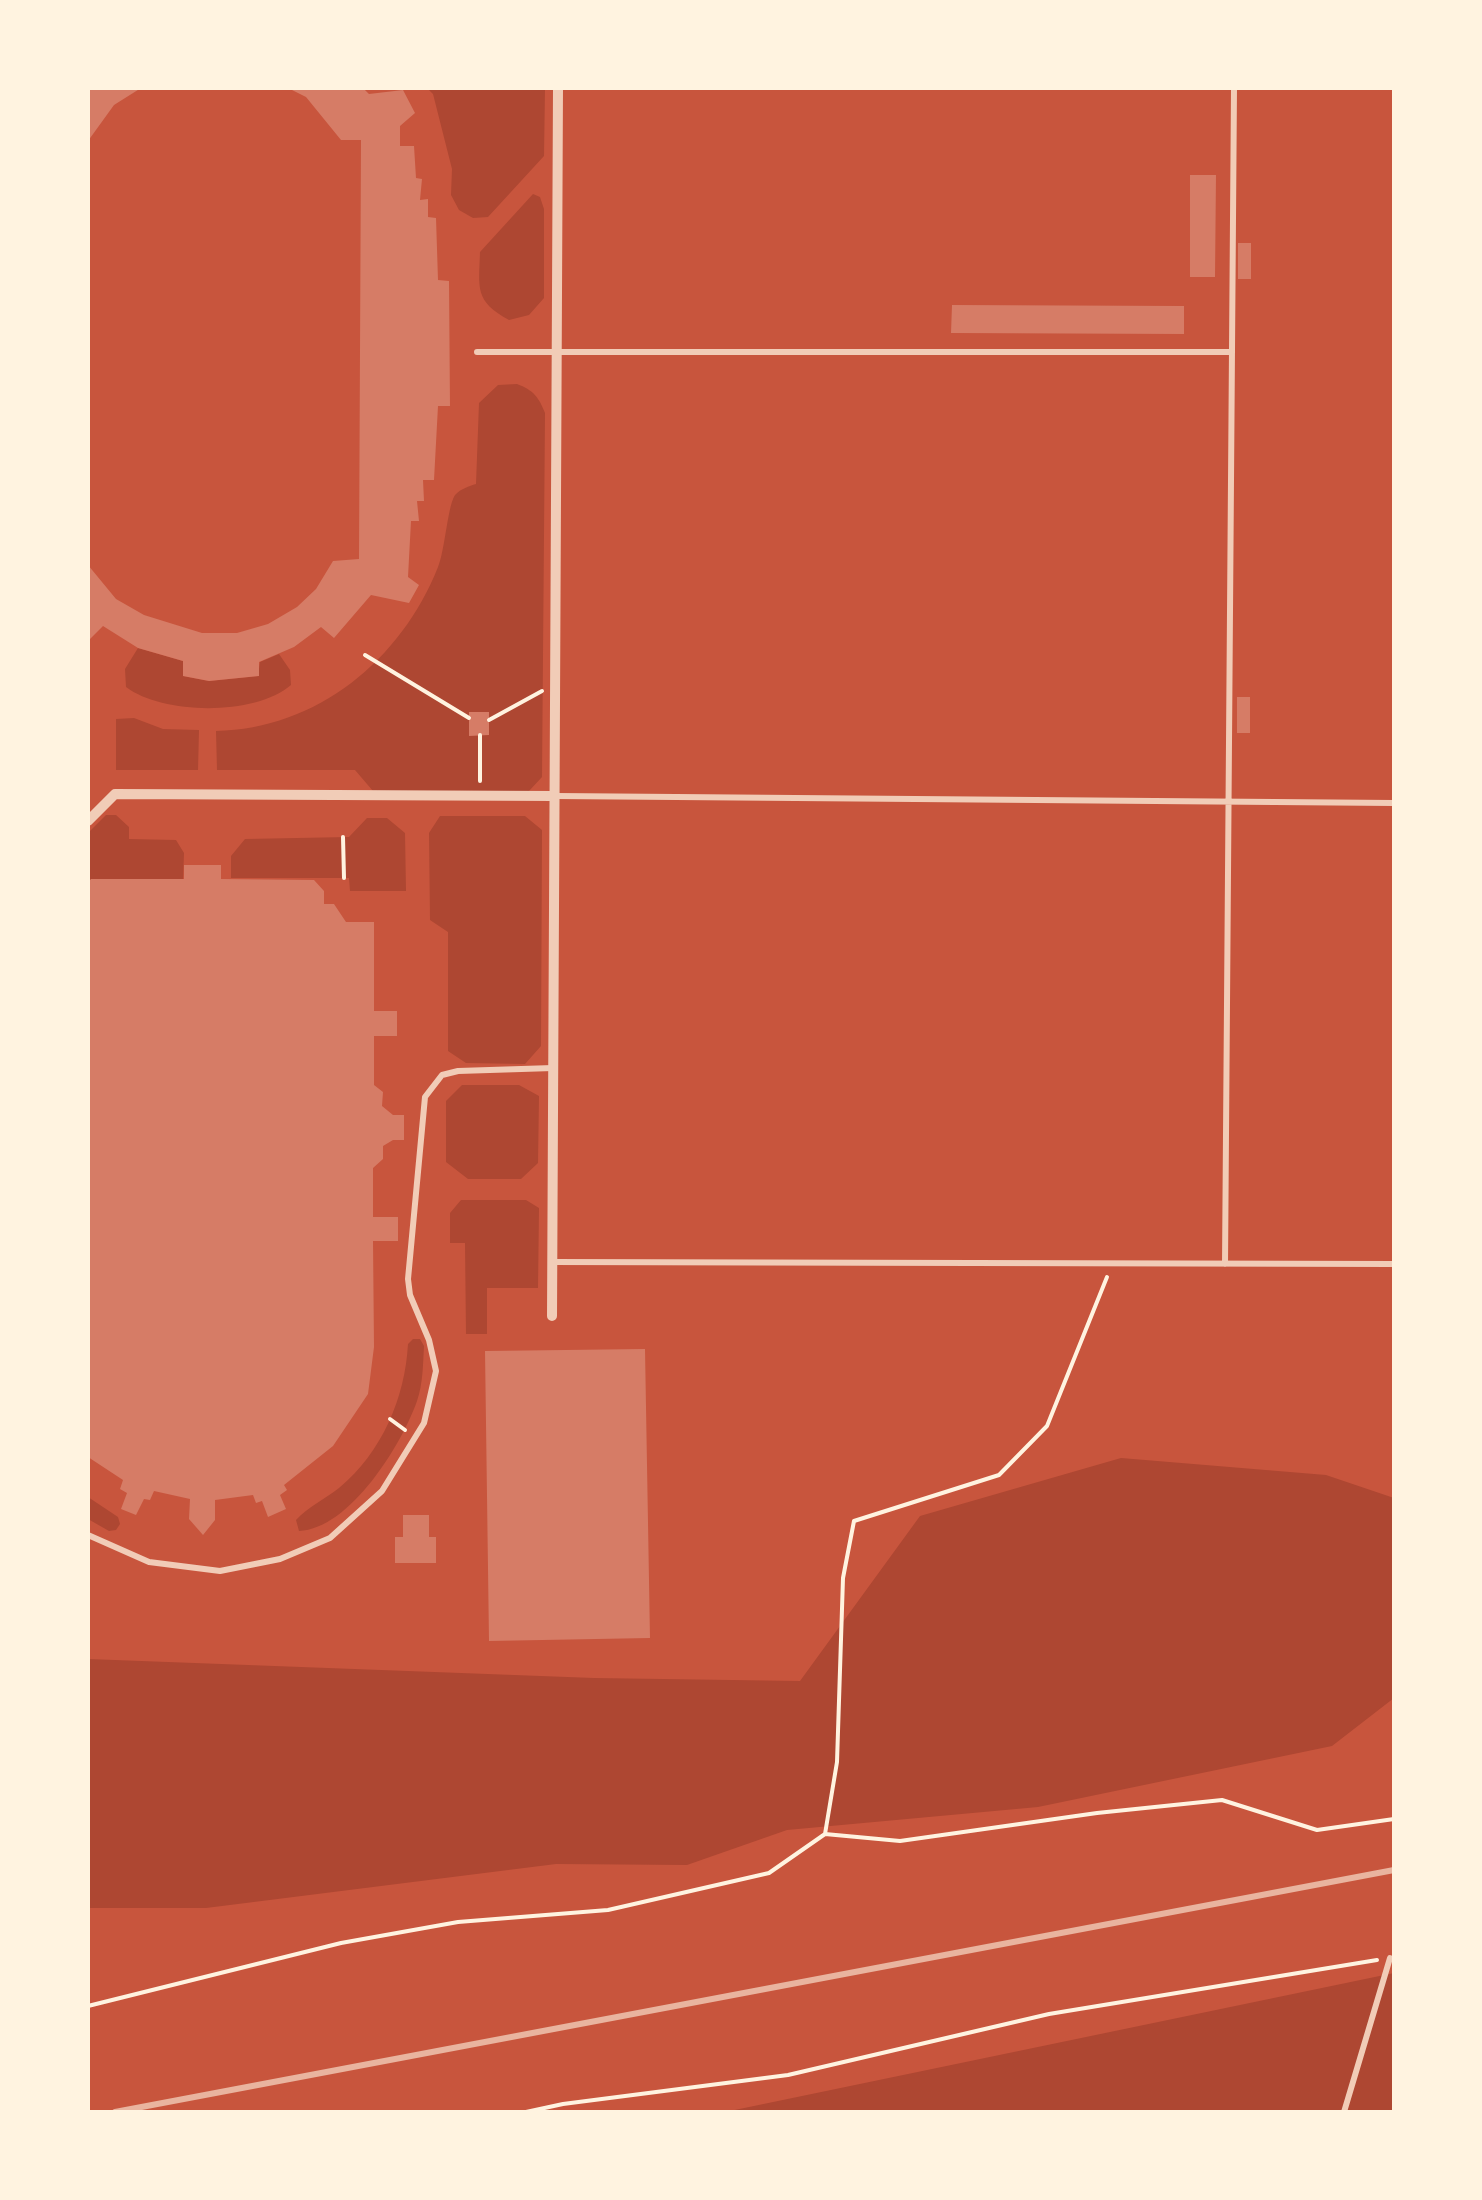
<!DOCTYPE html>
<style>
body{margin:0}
#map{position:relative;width:1482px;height:2200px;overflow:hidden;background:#c8553d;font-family:"Sofia Sans Condensed",sans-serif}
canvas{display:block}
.frame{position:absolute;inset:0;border:90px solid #fff3e0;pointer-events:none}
</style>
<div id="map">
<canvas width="1482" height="2200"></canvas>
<div class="frame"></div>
</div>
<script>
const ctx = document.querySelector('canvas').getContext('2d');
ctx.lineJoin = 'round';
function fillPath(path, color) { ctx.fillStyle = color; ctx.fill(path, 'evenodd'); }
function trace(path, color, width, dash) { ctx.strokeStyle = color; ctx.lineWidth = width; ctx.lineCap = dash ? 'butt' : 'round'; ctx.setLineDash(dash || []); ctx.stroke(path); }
fillPath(new Path2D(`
 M427,88H545L544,156L488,217L473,218L459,210L451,195L452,169L433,94Z
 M533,194L540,197L544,209V298L529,315L509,320C474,301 479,288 480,252Z
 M517,384C533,390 539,397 545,413L542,777L529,791H373L355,770H217L216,731C317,729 401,660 438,567C445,551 448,501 456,494C461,489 469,486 476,484L479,403L498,385Z
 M138,648L183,661V676L209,681L258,676L260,662L279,654L290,670L291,685C255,716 163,715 126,687L125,669Z
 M134,718L163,729L199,730L198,770H116V719Z
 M106,815H116L129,827V839L176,840L184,853L183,881L88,882V833Z
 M440,816H525L542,830L541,1046L525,1064L466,1063L448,1051V932L430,920L429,833Z
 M367,818H387L405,833L406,891H350L349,878H231V856L245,839L349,837Z
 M462,1085H519L539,1096L538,1163L521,1179H468L446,1162V1101Z
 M461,1200H526L539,1208L538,1288H487V1334H466L465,1243H450V1213Z
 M413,1339H420L424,1346C423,1364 423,1384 417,1401C402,1444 350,1529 299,1531L296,1520C308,1507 325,1499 339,1488C382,1452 405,1398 408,1344Z
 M1121,1458L1326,1475L1394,1498V1698L1332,1746L1038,1807L787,1830L687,1865L556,1864L206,1908H88V1659L594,1678L800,1681L920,1516Z
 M88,1497L118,1517L120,1524L116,1530L109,1531L88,1519Z
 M1394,1973V2112H725Z`), '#ae4732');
fillPath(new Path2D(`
 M88,88H141L114,105L88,141Z
 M288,88H363L369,94L403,90L415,113L400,126V146H414L416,178L422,179L420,200L428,199V217L436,218L438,280L449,281L450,406H438L434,480H423L424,501H417L419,521H411L408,577L419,585L409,603L371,595L334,638L321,627L294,647L259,662V676L209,681L183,676V661L138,648L103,626L90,639L88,637V565L116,599L144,615L202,633H237L268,624L297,607L316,589L333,561L359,559L361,140H341L306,97Z
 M1190,175H1216L1215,277H1190Z
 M1238,243H1251V279H1238Z
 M952,305L1184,306V334L951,333Z
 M1237,697H1250V733H1237Z
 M469,712H489V735L469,736Z
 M184,865H221V879L314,880L324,891V904H334L346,922H374V1011H397V1036H374V1085L383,1092L382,1106L393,1115H404V1140H393L383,1146V1159L373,1168V1217H398V1241H373L374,1347L368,1394L333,1446L284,1485L287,1490L280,1495L286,1509L268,1517L262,1501L256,1503L253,1495L215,1500V1520L203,1535L189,1519L190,1499L154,1491L150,1500L144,1499L136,1515L121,1509L127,1493L120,1489L123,1480L88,1457V882L91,879H184Z
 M645,1349L650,1638L489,1641L485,1351Z
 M403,1515H429V1537H436V1563H395V1537H403Z`), '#d67c66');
trace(new Path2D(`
 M365,655L469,718
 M489,720L542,691
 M480,735V781
 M343,837L344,878
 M390,1419L405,1430
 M825,1834L900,1841L1097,1813L1222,1800L1317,1830L1394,1819
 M88,2006L341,1943L458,1922L608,1910L769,1873L825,1834L837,1762L843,1578L854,1521L999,1475L1047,1426L1107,1277
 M526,2112L563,2104L788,2075L1049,2014L1377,1960`), '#fff3e0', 4);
trace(new Path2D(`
 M477,352H1232
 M556,796L1394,803
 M552,1262L1394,1264
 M1225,1264L1234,88
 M88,1535L149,1562L220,1571L280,1559L330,1538L382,1491L424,1423L436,1371L429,1340L410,1295L408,1279L425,1097L442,1075L458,1071L553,1068
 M1344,2112L1390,1958`), '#f1ccb7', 6);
trace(new Path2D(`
 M88,821L115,794L554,796
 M552,1316L558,88`), '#f1ccb7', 10);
trace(new Path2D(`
 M115,2112L1394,1870`), '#e9b49f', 6);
</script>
